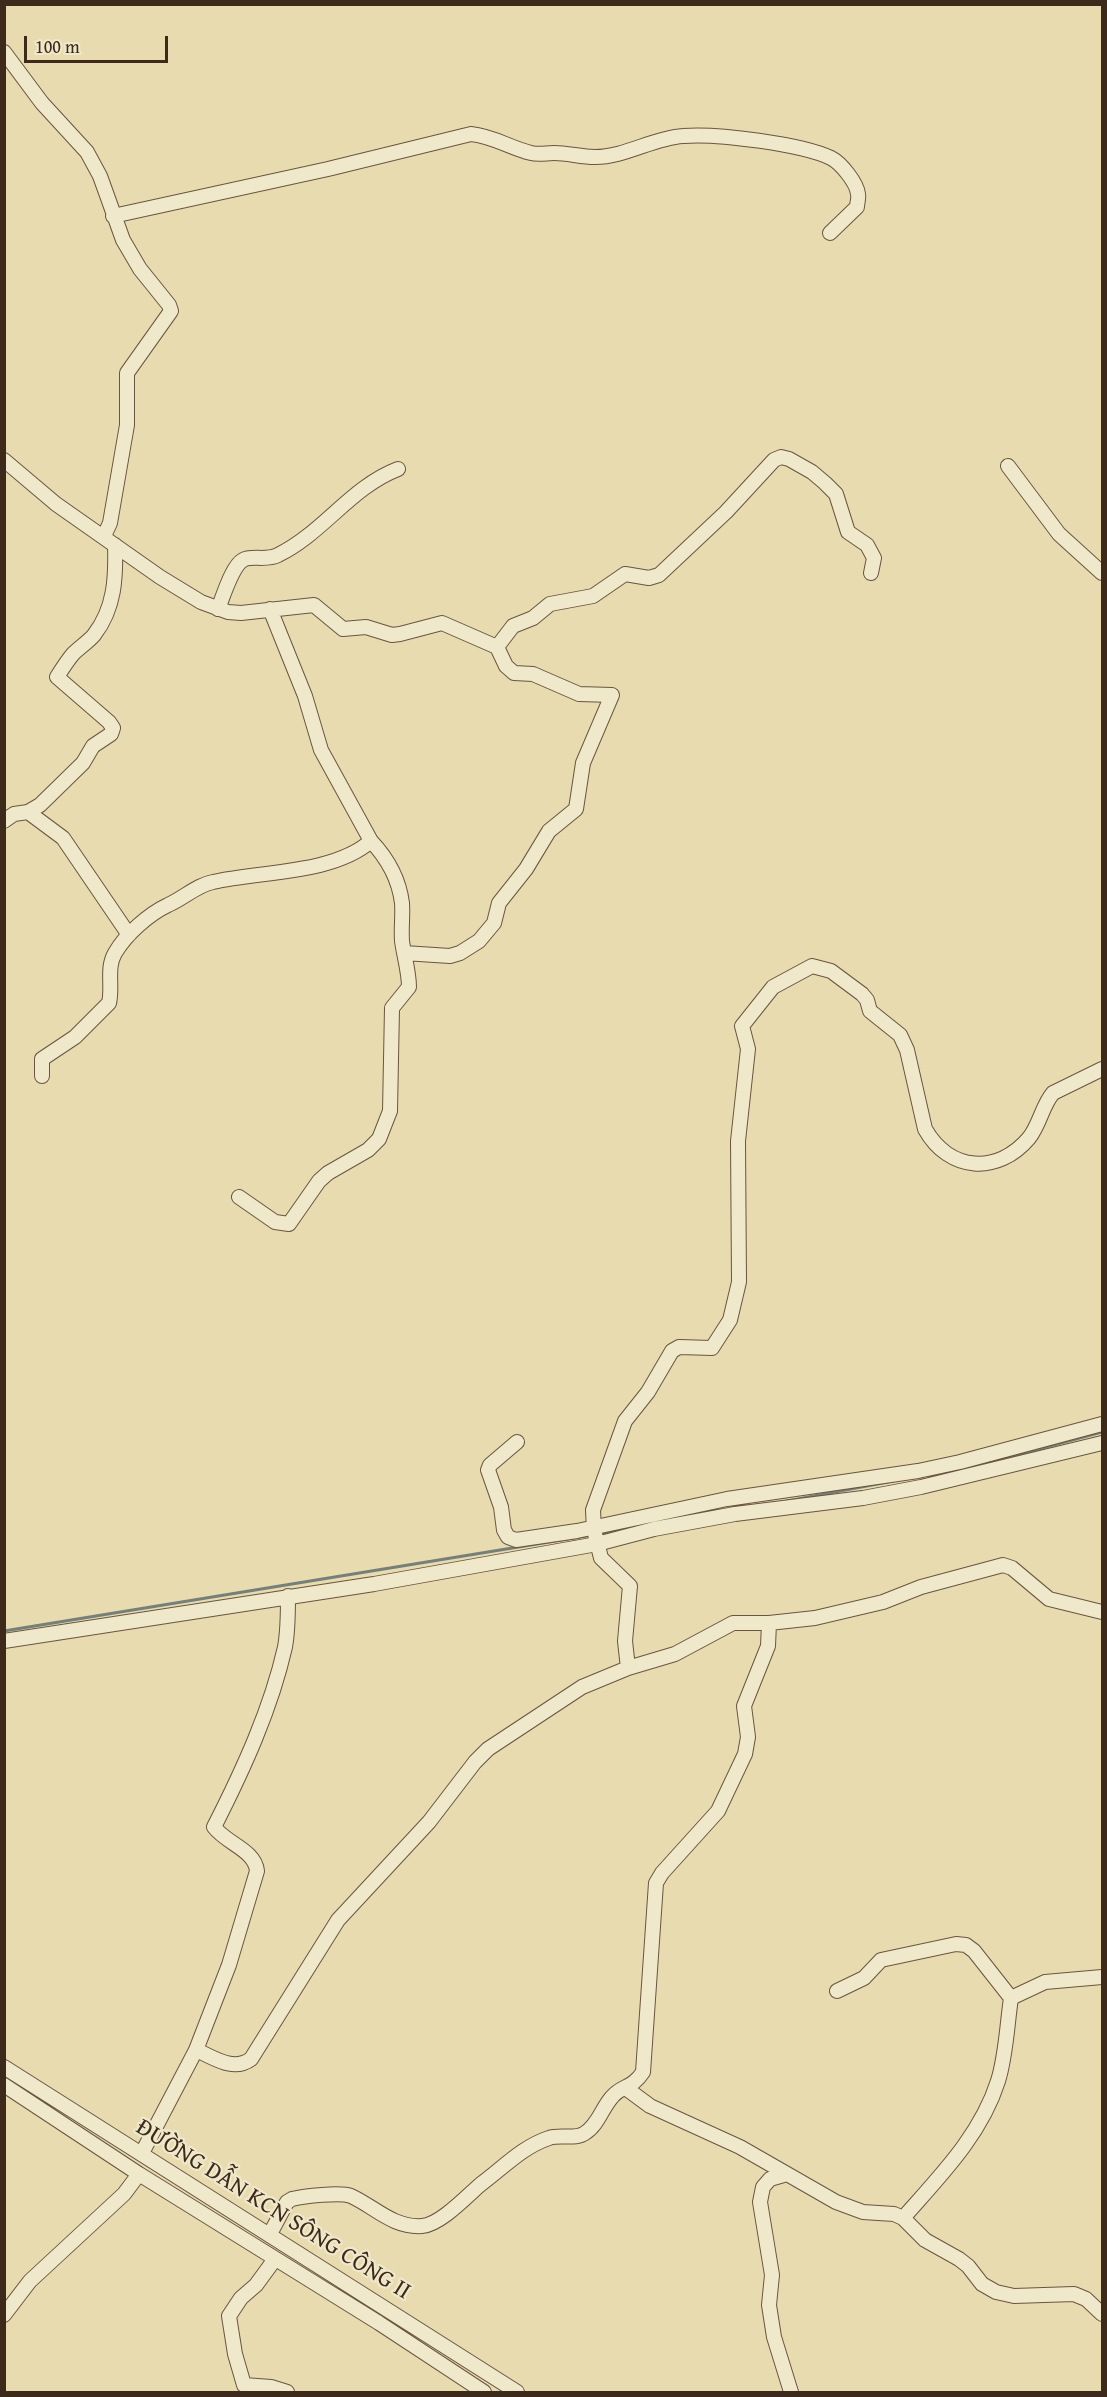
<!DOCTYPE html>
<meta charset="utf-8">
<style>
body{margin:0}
#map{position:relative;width:1107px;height:2397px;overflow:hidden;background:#e7dbaf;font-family:"Gentium Book Plus",serif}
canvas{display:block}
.frame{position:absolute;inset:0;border:6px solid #3d2a1b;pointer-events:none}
.scale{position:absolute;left:24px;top:36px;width:144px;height:27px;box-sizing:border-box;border:3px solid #3d2a1b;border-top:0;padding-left:8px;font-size:18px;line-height:21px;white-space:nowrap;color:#3d2a1b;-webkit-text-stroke:4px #efe8cb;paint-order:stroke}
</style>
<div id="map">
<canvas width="1107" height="2397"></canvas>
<div class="frame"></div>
<div class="scale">100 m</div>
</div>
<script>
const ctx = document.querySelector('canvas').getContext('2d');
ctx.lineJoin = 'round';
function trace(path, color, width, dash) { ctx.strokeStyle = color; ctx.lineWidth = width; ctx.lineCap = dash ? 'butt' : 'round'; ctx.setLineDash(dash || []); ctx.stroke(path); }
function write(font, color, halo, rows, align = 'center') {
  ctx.font = font + ' "Gentium Book Plus",serif'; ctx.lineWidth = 4.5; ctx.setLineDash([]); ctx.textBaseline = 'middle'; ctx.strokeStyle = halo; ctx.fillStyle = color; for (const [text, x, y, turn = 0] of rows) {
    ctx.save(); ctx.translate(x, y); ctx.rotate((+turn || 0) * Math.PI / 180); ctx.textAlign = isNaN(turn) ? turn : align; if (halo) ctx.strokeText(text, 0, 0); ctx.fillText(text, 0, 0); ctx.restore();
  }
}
trace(new Path2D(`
 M944,1472L971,1467L1102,1432
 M782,1502L893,1481
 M599,1534L628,1529
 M4,1631L592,1535`), '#777f79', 3);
const minor = new Path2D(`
 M4,52L42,103L87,152L100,176L123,240L140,269L169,305L171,311L127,373V425L110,523L104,536
 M113,216L328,169L471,134C493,136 510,148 531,153C539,155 546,153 554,153C568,153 581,157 595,157C625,157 653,138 683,136C716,133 802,144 831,158C841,163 857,183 858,194C859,198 857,203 857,207L830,233
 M4,460L56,504L160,577L201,602L228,612L241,613L314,605L343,629L366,627L392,635L400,634L442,623L497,647L506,666L514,673L533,674L579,694L612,695L583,763L576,809L549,831L526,869L499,903L494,923L479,941L460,953L450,956L404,953
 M1008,466L1059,534L1102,573
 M218,609C223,597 232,566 243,560C251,555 267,561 278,555C323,533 351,487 398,469
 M497,647L513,626L533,618L550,604L593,596L625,574L649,578L659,575L726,512L774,460L781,457L789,459L812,472L825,483L836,494L848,532L867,545L874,558L871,573
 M28,812L63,838L129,935
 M4,821L14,814L28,812L40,805L83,763L93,746L111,734L113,728L109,722L57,677C62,669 67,661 73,654C80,647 88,642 94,635C115,608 116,577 115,545
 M42,1076V1059L75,1037L109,1003C113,987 106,968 115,953C126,934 149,914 168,905C184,898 197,885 213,882C262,871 333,874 371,841
 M239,1197L275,1222L289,1224L319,1181L328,1173L368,1150L379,1139L390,1111L392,1008L409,987C409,972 404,956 402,941C401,928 403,916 402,903C399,879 388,859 371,841L321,750L305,696L270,609
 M517,1442L490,1465L488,1470L501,1507L504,1530L508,1537L516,1540L577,1531L727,1499L918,1471L960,1462L1102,1424
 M4,1641L374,1584L597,1544L654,1529L735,1514L863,1498L921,1487L1102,1443
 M628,1668L625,1641L630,1586L601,1558L594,1530L593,1510L625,1421L648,1392L672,1351L679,1347L712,1348L730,1320L739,1282L738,1141L748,1049L742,1026L773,987L812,966L831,971L862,994L867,1000L870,1011L900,1035L907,1050L925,1129C949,1172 998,1175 1029,1138C1040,1124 1042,1106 1053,1093L1102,1069
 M837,1991L864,1978L881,1960L956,1944L966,1945L974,1951L1011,1998C1007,2025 1006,2056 998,2081C981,2135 940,2176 903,2218
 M1011,1998L1045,1982L1102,1977
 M196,2050C215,2058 233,2072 251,2059L338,1920L429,1822L475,1762L488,1749L582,1687L628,1668L675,1654L733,1623H769L815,1618L883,1602L921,1587L1003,1565L1012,1568L1049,1599L1102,1612
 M4,2067L517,2392
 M4,2085L139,2174L379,2323L484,2392
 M627,2089L650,2106L740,2147L836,2202L863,2212L894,2214L903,2218L925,2240L959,2259L968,2266L982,2284L996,2292L1014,2296L1074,2294L1086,2299L1102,2314
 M142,2153L196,2050L229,1965L257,1871C255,1850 227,1844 214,1827C243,1770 271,1709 285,1647C288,1631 288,1613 288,1596
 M787,2174L770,2179L763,2187L760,2202L772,2275L769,2305L774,2337L791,2392
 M270,2234L287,2202L292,2199C304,2196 341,2192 351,2196C375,2207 393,2228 422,2226C440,2225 467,2196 481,2184C504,2167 522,2147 549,2138C560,2134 576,2140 585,2133C598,2125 602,2108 612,2097C622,2085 632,2089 643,2072L656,1883L662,1873L718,1811L745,1754L748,1737L744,1706L768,1646L769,1623
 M275,2259L256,2285L241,2298L229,2316L235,2354L244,2385L271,2387L287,2392
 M4,2315L30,2281L124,2194L139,2174`);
trace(minor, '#685640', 16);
trace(minor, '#efe8cb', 14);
write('24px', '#3d2a1b', '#efe8cb', [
 ["ĐƯỜNG DẪN KCN SÔNG CÔNG II",273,2210,32]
]);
</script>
